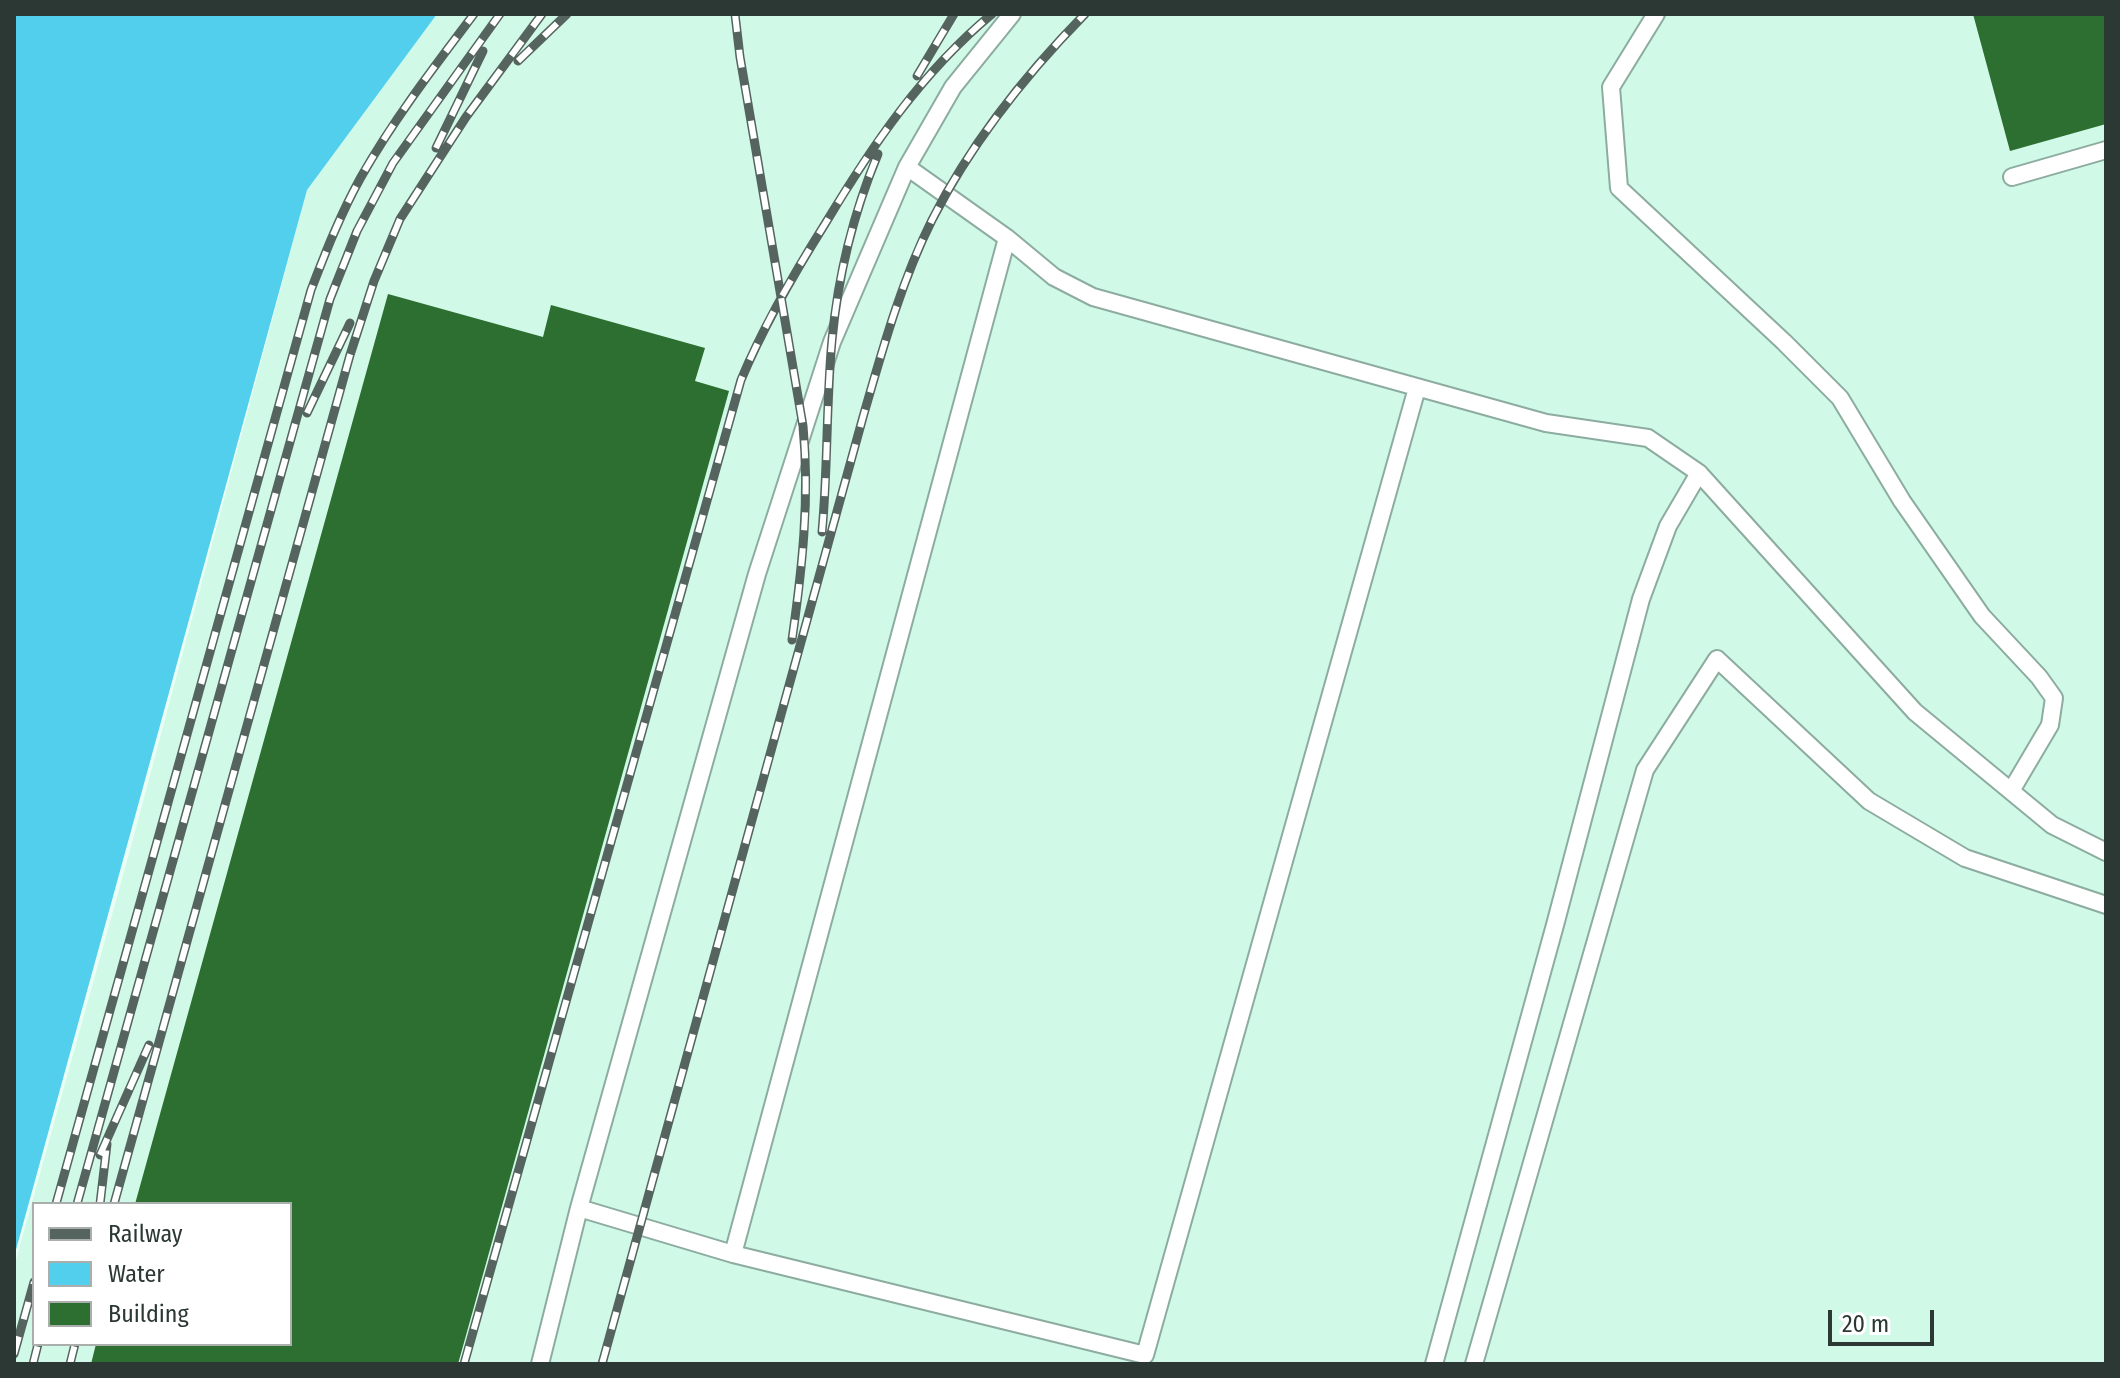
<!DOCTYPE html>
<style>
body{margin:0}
#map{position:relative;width:2120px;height:1378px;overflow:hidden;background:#ebfef6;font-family:"Fira Sans Condensed",sans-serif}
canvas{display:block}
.frame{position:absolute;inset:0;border:16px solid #2b3833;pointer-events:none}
.legend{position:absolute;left:32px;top:1202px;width:260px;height:144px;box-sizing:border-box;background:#fff;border:2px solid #aaafad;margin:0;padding:10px 14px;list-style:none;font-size:24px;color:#2b3833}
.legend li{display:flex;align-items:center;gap:16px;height:40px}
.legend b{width:40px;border:2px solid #aaafad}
.scale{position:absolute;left:1828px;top:1310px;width:106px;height:36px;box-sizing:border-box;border:4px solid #2b3833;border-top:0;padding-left:10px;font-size:24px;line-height:28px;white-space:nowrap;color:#2b3833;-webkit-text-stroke:6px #fff;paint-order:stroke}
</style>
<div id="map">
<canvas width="2120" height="1378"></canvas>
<div class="frame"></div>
<ul class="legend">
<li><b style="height:10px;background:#56645f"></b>Railway</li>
<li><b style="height:22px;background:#51cfed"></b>Water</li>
<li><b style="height:22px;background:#2c6f30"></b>Building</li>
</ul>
<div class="scale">20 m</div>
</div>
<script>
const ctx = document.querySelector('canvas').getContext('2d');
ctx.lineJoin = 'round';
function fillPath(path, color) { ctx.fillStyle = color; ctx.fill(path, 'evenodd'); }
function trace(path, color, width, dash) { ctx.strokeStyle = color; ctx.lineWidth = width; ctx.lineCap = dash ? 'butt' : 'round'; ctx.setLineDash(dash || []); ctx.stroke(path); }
fillPath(new Path2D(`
 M437,14H2106V1364H14V1267L130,850L307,190ZM34,1204H290V1344H34Z`), '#d0f9e8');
fillPath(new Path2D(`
 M14,14H437L307,190L14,1257Z`), '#51cfed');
fillPath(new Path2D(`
 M1973,14H2106V124L2010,151Z
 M388,294L543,337L551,305L705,348L695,381L729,391L458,1364H91L96,1344H290V1204H135Z`), '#2c6f30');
const lane = new Path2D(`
 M1656,14L1611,87L1619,188L1784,342L1840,398L1902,501L1982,616L2039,677L2054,698L2050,725L2011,791
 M907,167L1007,238L1054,277L1093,297L1546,423L1648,438L1699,473L1915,712L2052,825L2106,852
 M2012,177L2106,150
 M579,1208L733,1254L1145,1355L1417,388
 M733,1254L1007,238
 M540,1364L579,1208L757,574L832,342L907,167L953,87L1012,14
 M1434,1364L1555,925L1641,599L1668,526L1699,473
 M1474,1364L1645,770L1717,659L1869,801L1965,858L2106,905`);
trace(lane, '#8daca0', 20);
trace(lane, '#fff', 16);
const rail = new Path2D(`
 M735,14L740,57L803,426C810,499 802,569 792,640
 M518,61L567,14
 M917,76L954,14
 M436,148L483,51
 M307,413L350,323
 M822,532C828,468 826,404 832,340C838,276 853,214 878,154
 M100,1155L149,1045
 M56,1204L311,290C326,251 341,213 361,177C394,119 434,67 474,14
 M77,1204L330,299L357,231L393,163L500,14
 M100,1204L107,1144
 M114,1204L350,355L374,281L400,219L466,117L542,14
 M14,1354L34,1282
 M33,1364L38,1344
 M70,1364L75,1344
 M464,1364L741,380C764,325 793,275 825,224C872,146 921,73 992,14
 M602,1364L863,417C882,351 901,282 932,220C970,145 1026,74 1085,14`);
trace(rail, '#56645f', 9);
trace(rail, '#fff', 6, [18]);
</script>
